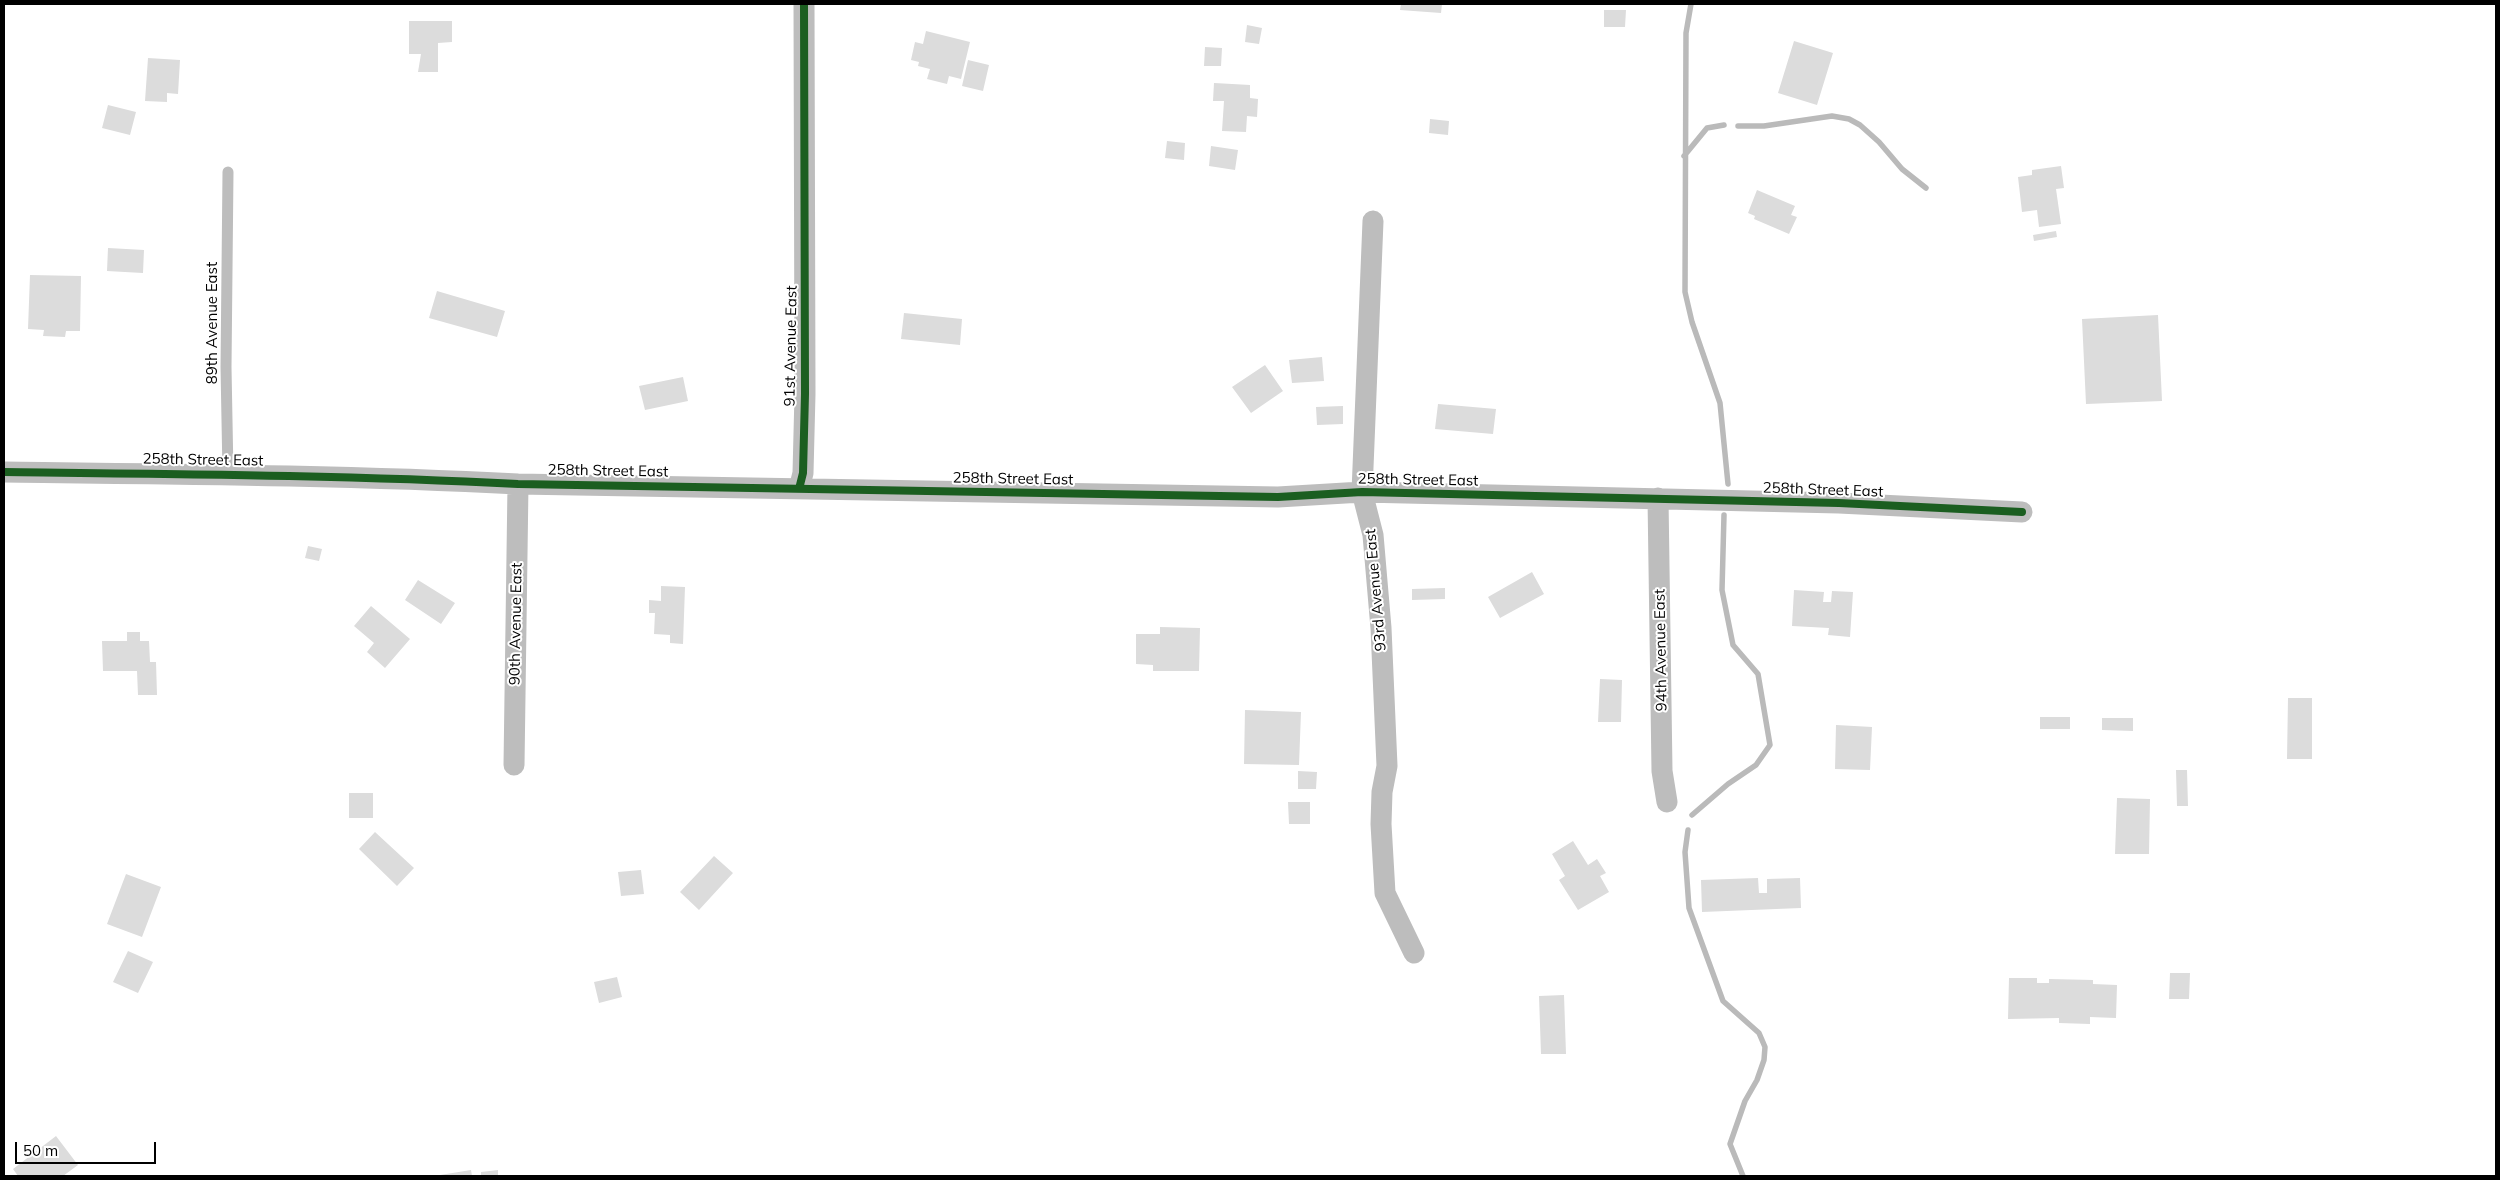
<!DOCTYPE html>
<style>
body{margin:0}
#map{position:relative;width:2500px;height:1180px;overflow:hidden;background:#fff;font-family:Mulish,sans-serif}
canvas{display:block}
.frame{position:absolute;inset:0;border:5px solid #000;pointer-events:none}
.scale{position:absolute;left:15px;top:1142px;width:141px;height:22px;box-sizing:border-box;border:2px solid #000;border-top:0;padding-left:6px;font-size:15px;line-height:18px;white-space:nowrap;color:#000;-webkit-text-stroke:4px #fff;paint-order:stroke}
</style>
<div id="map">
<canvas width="2500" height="1180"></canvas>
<div class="frame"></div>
<div class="scale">50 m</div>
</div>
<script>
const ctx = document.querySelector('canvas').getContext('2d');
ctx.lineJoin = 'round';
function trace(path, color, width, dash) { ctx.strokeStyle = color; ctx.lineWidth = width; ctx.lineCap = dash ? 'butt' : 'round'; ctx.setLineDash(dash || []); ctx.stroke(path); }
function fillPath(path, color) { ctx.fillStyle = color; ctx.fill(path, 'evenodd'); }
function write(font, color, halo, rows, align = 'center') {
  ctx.font = font + ' Mulish,sans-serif'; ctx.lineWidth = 4; ctx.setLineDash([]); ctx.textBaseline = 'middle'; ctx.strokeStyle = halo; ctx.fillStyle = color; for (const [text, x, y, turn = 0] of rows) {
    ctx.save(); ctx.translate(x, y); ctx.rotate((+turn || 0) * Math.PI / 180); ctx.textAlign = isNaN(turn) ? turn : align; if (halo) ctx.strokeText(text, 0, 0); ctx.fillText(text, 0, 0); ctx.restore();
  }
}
trace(new Path2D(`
 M1691,4L1686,33L1685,292L1692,322L1720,403L1728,484
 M1738,126H1764L1832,116L1849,119L1860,125L1879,142L1902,169L1926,188
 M1684,156L1707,128L1724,125
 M1692,815L1728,784L1756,765L1770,745L1758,674L1733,645L1722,590L1724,515
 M1688,830L1685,852L1689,908L1723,1001L1759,1033L1765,1047L1764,1060L1757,1080L1745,1101L1730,1144L1743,1176`), '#bababa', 5.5);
fillPath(new Path2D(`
 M1401,4H1442L1441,13L1400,10Z
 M1604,10H1626L1625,27H1604Z
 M409,21H452V42L438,43V72H418L421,54H409Z
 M1247,25L1262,28L1259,44L1245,42Z
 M926,31L970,42L961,79L949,76L947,84L927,79L930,69L918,66L919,62L911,60L915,42L923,44Z
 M1794,41L1833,53L1817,105L1778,93Z
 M1205,47L1222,48L1221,66H1204Z
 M148,58L180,60L178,94L167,93V102L145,101Z
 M968,60L989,65L983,91L962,86Z
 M1214,83L1250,85V98L1258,99L1257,117L1247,116L1246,132L1222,131L1224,101H1213Z
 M108,105L136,112L130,135L102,128Z
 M1430,119L1449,121L1448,135L1429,133Z
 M1167,141L1185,143L1184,160L1165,158Z
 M1211,146L1238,150L1235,170L1209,166Z
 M2061,166L2064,188L2056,189L2061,224L2039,227L2037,210L2022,212L2018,177L2032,175V170Z
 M1757,190L1795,206L1791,215L1797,217L1789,234L1754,219L1755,216L1748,213Z
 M2056,231L2057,237L2034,241L2033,235Z
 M108,248L144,250L143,273L107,271Z
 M30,275L81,276L80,331H66L65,337L43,336L44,330L28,329Z
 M437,291L505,311L497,337L429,318Z
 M904,313L962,319L960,345L901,339Z
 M2158,315L2162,401L2086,404L2082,319Z
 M1322,357L1324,381L1292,383L1289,360Z
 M1265,365L1283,391L1251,413L1232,387Z
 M683,377L688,401L645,410L639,386Z
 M1438,404L1496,409L1493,434L1435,429Z
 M1343,406V424L1317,425L1316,407Z
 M308,546L322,549L319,561L305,558Z
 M1532,572L1544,594L1500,618L1488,597Z
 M418,580L455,603L441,624L405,600Z
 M661,586L685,587L683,644L670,643V635L654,634L655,613H649V600L661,601Z
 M1445,588V599L1412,600V589Z
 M1794,590L1824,592L1823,602H1831L1832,591L1853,592L1850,637L1828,635L1829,628L1792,626Z
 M371,606L410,639L385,668L367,652L374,643L354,626Z
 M1160,627L1200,628L1199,671H1153V665L1136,664V634H1160Z
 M127,632H140V641H149L150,662H156L157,695H138L137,671H103L102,641H127Z
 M1600,679L1622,680L1621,722H1598Z
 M2288,698H2312V759H2287Z
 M1245,710L1301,712L1299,765L1244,764Z
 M2040,717H2070V729H2040Z
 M2102,718H2133V731L2102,730Z
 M1836,725L1872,727L1870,770L1835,769Z
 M2176,770H2187L2188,806H2177Z
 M1298,771L1317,772L1316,789H1298Z
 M349,793H373V818H349Z
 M2117,798L2150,799L2149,854H2115Z
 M1288,802H1310V824H1289Z
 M375,832L414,868L397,886L359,849Z
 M1573,841L1588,865L1597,859L1606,873L1600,876L1609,892L1578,910L1559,880L1565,876L1552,854Z
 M714,856L733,873L699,910L680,892Z
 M641,870L644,894L621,896L618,872Z
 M126,874L161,887L142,937L107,924Z
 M1758,878L1759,893H1767V879L1800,878L1801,908L1702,912L1701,880Z
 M128,951L153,962L138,993L113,982Z
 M2170,973H2190L2189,999H2169Z
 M617,977L622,997L599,1003L594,982Z
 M2009,978H2037V983H2049V979L2093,980V984L2117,985L2116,1018L2090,1017V1024L2059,1023V1018L2008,1019Z
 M1564,995L1566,1054H1541L1539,996Z
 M56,1136L78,1165L63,1176H18L13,1169Z
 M471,1170L472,1176H440V1175Z
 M498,1170V1176H481V1172Z`), '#dcdcdc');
trace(new Path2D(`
 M228,474L226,367L228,172`), '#bdbdbd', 11);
trace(new Path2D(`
 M1373,221L1362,492L1373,535L1381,628L1387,766L1382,792L1381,824L1385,893L1414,953
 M4,472C175,474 346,475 518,484L1278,497L1362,492L1839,503L2022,512
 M799,489L803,473L805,394L804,4
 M1658,498L1662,771L1667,802
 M514,765L518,484`), '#bdbdbd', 21);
trace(new Path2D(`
 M4,472C175,474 346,475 518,484L1278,497L1362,492L1839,503L2022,512
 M799,489L803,473L805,394L804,4`), '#1b5e20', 8);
write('15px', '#000', '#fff', [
 ["89th Avenue East",212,323,-90],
 ["91st Avenue East",791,346,-89],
 ["258th Street East",203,460,1],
 ["258th Street East",608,471,1],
 ["258th Street East",1013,479,1],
 ["258th Street East",1418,480,1],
 ["258th Street East",1823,490,2],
 ["93rd Avenue East",1376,590,-95],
 ["90th Avenue East",516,624,-89],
 ["94th Avenue East",1661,650,-91]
]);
</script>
